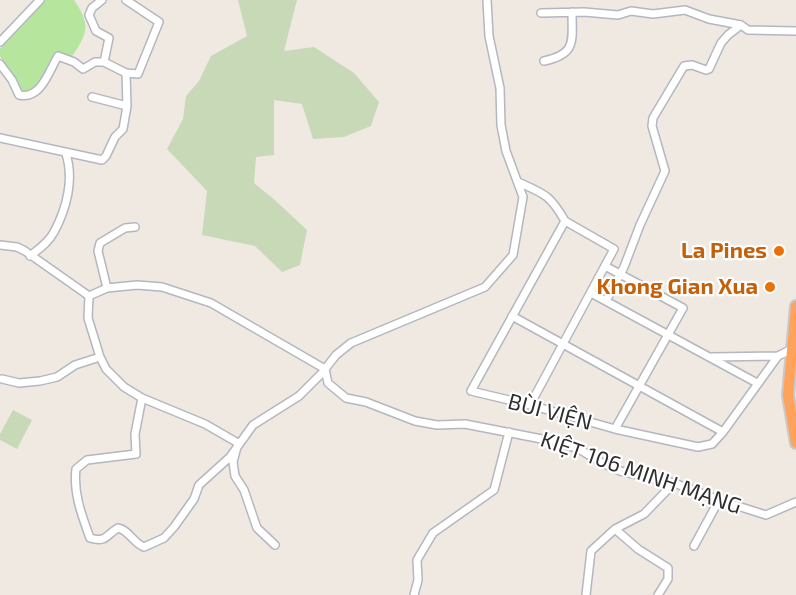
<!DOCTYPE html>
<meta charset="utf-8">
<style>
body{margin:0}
canvas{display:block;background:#efe9e1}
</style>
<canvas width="796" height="595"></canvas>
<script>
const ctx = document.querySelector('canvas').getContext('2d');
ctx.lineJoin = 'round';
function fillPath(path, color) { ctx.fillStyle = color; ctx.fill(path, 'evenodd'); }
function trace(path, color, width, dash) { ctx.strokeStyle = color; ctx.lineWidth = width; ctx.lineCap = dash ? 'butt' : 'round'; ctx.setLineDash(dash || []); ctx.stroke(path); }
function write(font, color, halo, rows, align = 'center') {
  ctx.font = font + ' "Exo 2",sans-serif'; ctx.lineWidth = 4.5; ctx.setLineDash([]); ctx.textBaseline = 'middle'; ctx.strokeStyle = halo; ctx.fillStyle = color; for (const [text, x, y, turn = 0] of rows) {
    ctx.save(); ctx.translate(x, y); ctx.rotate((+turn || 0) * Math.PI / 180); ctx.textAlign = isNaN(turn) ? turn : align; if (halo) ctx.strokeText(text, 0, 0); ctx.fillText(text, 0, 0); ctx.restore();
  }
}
fillPath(new Path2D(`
 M44,0H74C92,26 87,34 71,58L56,53C41,68 47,85 23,93L0,56V49Z`), '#b6e59e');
fillPath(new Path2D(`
 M238,0H297L284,51L314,47L354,73L379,102L371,126L344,137L313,139L302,104L274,100V155L256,157L254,183L276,201L307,230L300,265L282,272L255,246L202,235L207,191L167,149L183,119L186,96L199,81L211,56L247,36Z
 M13,410L32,420L17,449L0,440V434Z`), '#c8d9b8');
const minor = new Path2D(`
 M541,13L584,12L618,15L631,11L653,14L685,10L709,19L741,25L748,30L796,31
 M0,42L40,0
 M544,61C577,54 572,41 572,12
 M104,62L126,73L138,74L159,22L126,0
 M0,64L12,80L19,95C41,100 49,71 58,56L74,62L83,69L95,62H104L109,38L96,31L89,15L92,8L102,0
 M92,97L127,106
 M0,138L102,160L106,156L115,137L123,129L127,106L126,73
 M518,182C545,194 550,195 565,221
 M565,221L471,391L530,405L615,429L698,447L712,444L723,432L778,356
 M0,245L17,247L25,251L89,296
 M30,256C39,249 49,242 54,232C67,208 74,179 66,154
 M605,266L683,308L615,429
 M107,288L98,251L100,243L125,228L135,227
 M591,293L757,383
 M89,296L88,318L100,357L106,369L124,387L142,398L205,424L238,443L233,462L235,476L244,490L257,528L275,545
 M89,296L107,288L137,285L162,287L211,303L325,369
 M606,301L624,267L640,225L665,171L652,126L653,118L684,66L692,65L706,70L709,69L721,43L728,35L741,25
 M512,316L723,432
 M712,357L778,356L792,349
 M325,369L328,383L346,398L366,402L415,421L437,425L465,424L552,441L579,449L602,463L620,471L674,483L719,500L766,515L796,502
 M2,379L19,383L40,381L57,377L75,365L100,357
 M142,398L135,434L136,454L87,460L76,469C73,493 82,516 90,538C106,543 106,535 118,528C129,530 133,543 144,547L164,538L174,527L194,499L199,485L230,457L253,425L299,396L322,373L336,355L351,343L485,287L513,255L523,197L506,151L501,125L500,88L489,36L487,0
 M530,405L614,249L565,221
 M615,529L638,549L668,568V579L658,595
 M694,546L719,500
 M414,595L418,580L417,560L433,533L494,490L509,432
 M586,595L591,551L615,529L644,514L674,483`);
const highway = new Path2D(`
 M796,306L788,395L796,443`);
trace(minor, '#b4b7c1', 10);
trace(highway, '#c9c9c9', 14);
trace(minor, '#fff', 7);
trace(highway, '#ffa35c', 10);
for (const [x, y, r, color] of [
 [779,251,6,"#e8710a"],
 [770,287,6,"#e8710a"]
]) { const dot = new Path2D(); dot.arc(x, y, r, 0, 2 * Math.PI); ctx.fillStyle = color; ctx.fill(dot); trace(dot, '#fff', 2); }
write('bold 22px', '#c56008', '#fff', [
 ["La Pines",767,251],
 ["Khong Gian Xua",758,287]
], 'right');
write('22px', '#2e2e2e', '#fff', [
 ["BÙI VIỆN",550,412,15],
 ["KIỆT 106 MINH MẠNG",641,473,19]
]);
</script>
